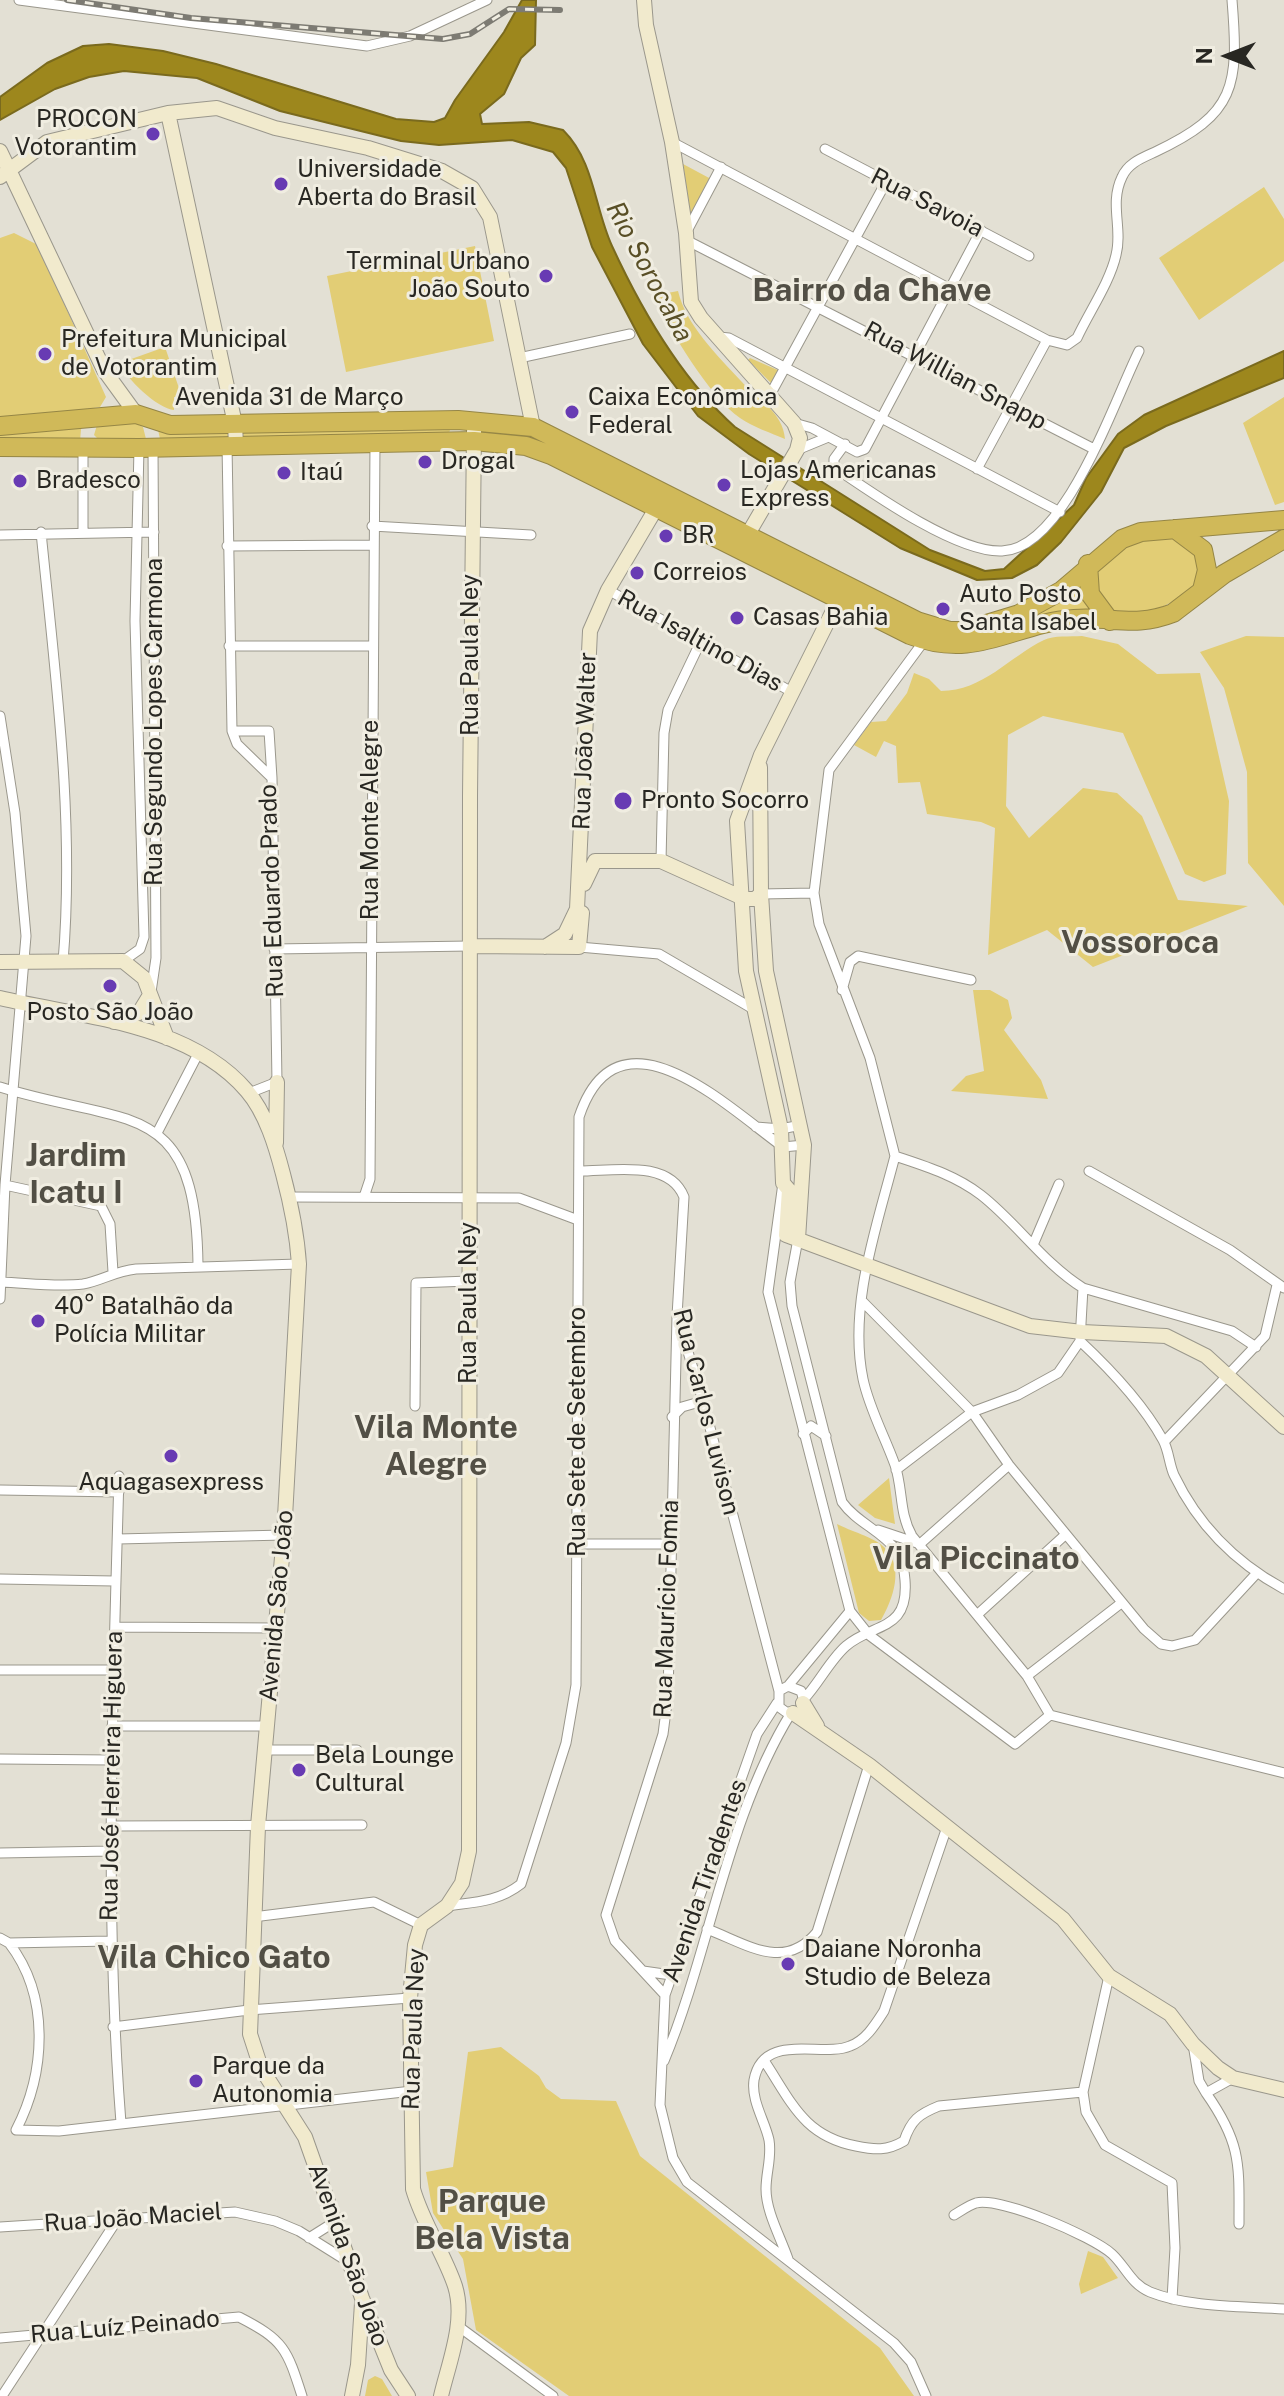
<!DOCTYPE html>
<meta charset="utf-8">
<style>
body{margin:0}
#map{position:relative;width:1284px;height:2396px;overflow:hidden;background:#e3e0d4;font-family:"Public Sans",sans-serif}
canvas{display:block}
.north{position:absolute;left:1188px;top:16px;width:80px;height:80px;-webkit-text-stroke:6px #f0ede1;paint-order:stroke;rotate:270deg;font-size:22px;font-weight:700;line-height:32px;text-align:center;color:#282722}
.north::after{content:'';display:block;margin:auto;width:28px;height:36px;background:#282722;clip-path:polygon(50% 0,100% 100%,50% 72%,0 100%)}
</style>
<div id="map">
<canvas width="1284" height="2396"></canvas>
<div class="north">N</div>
</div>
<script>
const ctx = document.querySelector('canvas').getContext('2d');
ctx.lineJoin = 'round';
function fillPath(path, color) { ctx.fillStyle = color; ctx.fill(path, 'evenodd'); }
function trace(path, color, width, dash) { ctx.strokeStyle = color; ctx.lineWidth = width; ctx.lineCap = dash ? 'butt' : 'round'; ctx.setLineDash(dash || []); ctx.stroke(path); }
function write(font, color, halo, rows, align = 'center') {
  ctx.font = font + ' "Public Sans",sans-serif'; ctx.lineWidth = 6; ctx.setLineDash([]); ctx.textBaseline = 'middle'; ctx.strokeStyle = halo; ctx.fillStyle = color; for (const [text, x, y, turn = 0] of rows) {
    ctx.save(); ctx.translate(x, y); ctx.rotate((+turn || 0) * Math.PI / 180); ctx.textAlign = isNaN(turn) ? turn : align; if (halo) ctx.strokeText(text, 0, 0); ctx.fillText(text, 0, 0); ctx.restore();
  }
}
fillPath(new Path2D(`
 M683,164L711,179L691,218Z
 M1264,187L1284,219V261L1199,320L1159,258Z
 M14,233L38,245L106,397L100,407L0,422V238Z
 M475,246L494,341L346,372L327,276Z
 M678,291C686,325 717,355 741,381C758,400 783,412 785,439C771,433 753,427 740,418C709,397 670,329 652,296Z
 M165,347L182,397H174V410C158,409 125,378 120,363Z
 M750,358L780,371L772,384L748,360Z
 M1284,397V502L1275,505L1243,423Z
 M86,421L81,429L80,442L0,443V432Z
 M133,422L143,427L146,439H98L94,435L97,425Z
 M157,425L232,431V438L160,439Z
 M450,430L449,433L238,438V431Z
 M1174,536L1195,546L1200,580C1177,604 1132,629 1101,603C1100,595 1096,585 1096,578C1099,544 1149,539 1174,536Z
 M1084,578L1093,611L993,637L944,635Z
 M1082,636L1118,644L1157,674L1200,673L1229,801L1226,874L1204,882L1185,874L1123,733L1043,716L1008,735L1006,806L1029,838L1083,788L1117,793L1142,816L1178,900L1248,906L1093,967L1047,930L988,955L995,828L981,822L927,814L920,782L898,783L896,746L884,741L876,757L854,745L871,722L886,721L907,693L914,673L929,679L941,691C983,691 1009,657 1044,640C1054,635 1070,637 1082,636Z
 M1246,636L1284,637V906L1248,863L1247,772L1224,688L1200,652Z
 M973,990H990L1008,1000L1012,1018L1004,1030L1041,1080L1048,1099L951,1091L966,1076L984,1071Z
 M889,1478L895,1524L875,1518L858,1505Z
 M837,1524C850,1531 874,1537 884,1547C905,1567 893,1599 881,1620L869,1621L859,1613Z
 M501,2047L539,2076L546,2088L561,2099L616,2101L640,2156L880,2348L914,2396H569L476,2330L463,2259L433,2213L426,2172L453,2167L468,2052Z
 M1088,2251L1103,2257L1118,2278L1081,2294L1079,2284Z
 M375,2376L382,2379L392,2396H365L368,2380Z`), '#e2cd75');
const water = new Path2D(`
 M522,0H536L535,45L521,58L504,94L480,114L482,124L529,122L563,130C595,162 594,207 612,246C642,311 682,380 735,427L930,550L985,571L1004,569L1074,505L1086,478L1118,434L1144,415L1284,351V378L1166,426L1124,448L1101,492L1061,542L1037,565L1012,578L977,580L900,548L749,454L698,416L643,344L592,247L566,168L553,152L512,140L439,145L401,141L280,111L197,78L124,71L89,77L55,89L0,120V97L47,63L83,46L109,44L163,51L216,64L396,119L434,122L445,118L455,100L504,32Z`);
fillPath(water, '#9d871d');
trace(water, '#7a6a1e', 2);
const street = new Path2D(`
 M19,0L367,46L410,36L487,0
 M672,142L1047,340L1067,345L1077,338C1089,312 1110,282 1116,255C1123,228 1109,204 1122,177C1128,163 1142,158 1155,152C1236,114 1239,86 1232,0
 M825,149L1029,256
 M686,233L721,167
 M686,240L1094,449
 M719,337L729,338L1060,512
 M519,358L630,334
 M770,395L886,182
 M794,423L812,428L857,452L865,449L981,230
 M845,444L834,459V467C872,493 957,553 1002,551C1065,549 1114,401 1139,351
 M227,445L232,731L237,744L272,778L277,1082L249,1093
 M83,448V532
 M797,450L826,438
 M977,469L1047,340
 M372,526L531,535
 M41,532C55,674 75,819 63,962
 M0,535L154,532
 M227,546L372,545
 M608,590L792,692
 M924,641L829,770L814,893L819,924L870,1058L895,1156C925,1166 955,1175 981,1195C1017,1223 1043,1263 1083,1288L1232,1331L1256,1347
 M229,646H371
 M0,716L15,813L26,936L5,1185L0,1299
 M232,731H269L272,778
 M661,861L664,733L668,710L701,641
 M761,894L814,893
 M579,947L659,954L755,1010
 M274,949L470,946
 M123,961L140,949L144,937L135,621L139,448
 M842,990L850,962L858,956L971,980
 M151,992L156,958L153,447
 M0,1087C128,1127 196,1096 198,1265
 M756,1127L781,1129L801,1125
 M157,1133L199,1052
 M895,1156C877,1226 848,1306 863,1379C869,1408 885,1437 895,1465C903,1489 899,1513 912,1536L1027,1676L1050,1715L1284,1773
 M579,1171C613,1171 669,1159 684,1197L677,1316L703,1401L779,1691
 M1089,1171L1230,1250L1284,1288
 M783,1183L768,1292L850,1611L869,1635L1015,1744L1050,1715
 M5,1185L101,1206L110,1224L113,1272
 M289,1197L519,1198L578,1220
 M364,1197L370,1179L375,443
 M798,1239L790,1282L792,1306L842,1502C857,1523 881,1530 897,1551C903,1559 904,1570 905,1580C909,1632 874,1622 846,1646C830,1660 819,1683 804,1699
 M1033,1245L1059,1184
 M1,1282C28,1283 56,1287 83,1284C101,1281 115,1271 136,1269L299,1264
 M863,1302L972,1412L1009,1465L1144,1629L1161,1644L1172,1646L1195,1640L1256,1574
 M1080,1341C1110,1369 1143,1404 1163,1440C1169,1451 1169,1464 1174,1475C1198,1525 1236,1563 1284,1589
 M415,1406L416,1283L469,1281
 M672,1417L682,1407L703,1401
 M803,1434L811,1426L826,1436
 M1164,1442L1265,1336L1277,1285
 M896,1470L972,1412L1018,1395L1058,1373L1080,1341L1083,1288
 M119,1476C113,1692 104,1908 121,2123
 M0,1490L119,1492
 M878,1530L917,1543
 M118,1539L284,1535
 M578,1544H668
 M920,1544L1009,1465
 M0,1579L114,1581
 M978,1614L1065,1535
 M115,1627L275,1628
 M0,1670H112
 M1027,1676L1120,1604
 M788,1686L801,1691L804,1701
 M777,1703L757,1734L665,1995L660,2105L673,2158L687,2182L894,2343L911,2362L926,2396
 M795,1712H786L779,1707V1691L788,1686L850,1611
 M112,1726H266
 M266,1750H357
 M0,1759L112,1760
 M111,1826L362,1825
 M0,1853L111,1851
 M447,1906C475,1902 498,1902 521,1884L566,1743L576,1685L579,1117C618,1000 726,1106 783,1147L804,1145
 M253,1917L374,1902L421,1925
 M707,1929C747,1944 784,1972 817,1932L869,1765
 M0,1938L9,1943L110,1941
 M9,1943C50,1996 46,2072 16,2130L59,2131L412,2091
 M643,1971L671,1975
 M665,1995L615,1941L606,1915L663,1734L668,1695L677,1316
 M113,2027L249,2010L410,1998
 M1193,2044L1199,2081L1206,2093L1233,2078
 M664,2061C711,1948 726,1819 791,1713
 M765,2062C792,2103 804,2136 856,2146C875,2150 887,2151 904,2141C911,2120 919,2114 939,2106L1083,2092L1086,2112L1105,2145L1172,2183L1175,2248L1172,2299
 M1083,2092L1109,1976
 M1206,2093C1242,2144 1239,2165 1239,2224
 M954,2215C961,2211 969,2205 976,2203C1001,2197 1092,2236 1112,2254C1126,2267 1131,2284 1150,2292C1190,2308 1242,2306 1284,2309
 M0,2227L235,2212L275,2221L299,2231L347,2261
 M309,2238L336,2221
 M788,2259C781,2238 766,2212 766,2189C766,2172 772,2157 769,2140C765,2121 751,2101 754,2080C763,2031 822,2058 850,2046C866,2040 875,2025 884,2011L947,1827
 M458,2326L553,2396
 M0,2338L239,2317C284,2340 287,2349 302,2396
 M2,2396L117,2220`);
const secondary = new Path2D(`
 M644,0L646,25L672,142L686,233L691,302L701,318L794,423L800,438L797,450L748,534
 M168,113L235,424L236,445
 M0,151L104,370L136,414
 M0,177L47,142L168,113L217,108L275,128L368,148L442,171L472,188L490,217L533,427
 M842,593L761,755L737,821L746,971L781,1129L783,1183L789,1190L786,1235L1030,1326L1082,1332L1166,1336L1206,1356L1284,1427
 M760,767L761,894L766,971L804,1145L798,1239
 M595,861H661L745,899H755L761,894
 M584,884L595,861
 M470,946L579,947L582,913
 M545,947L565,934L577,909L590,631L608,590L661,500
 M0,962L123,961L144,978L167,1038
 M0,998C81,1017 189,1023 247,1091C266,1113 276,1147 283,1174C291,1204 297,1234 299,1264L284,1535L258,1826L250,2034L261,2068L305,2137L362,2298L391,2370L408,2396
 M114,1022L139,1013L150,995
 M276,1143L277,1082
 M803,1703L817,1726
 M793,1713L869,1765L1063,1919L1109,1976L1170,2014L1193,2044L1218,2068L1233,2078L1284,2090
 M352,2396L358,2365L362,2303
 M441,2396C449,2362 466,2321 455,2286C444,2253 423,2224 413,2189L410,1998L415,1945L421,1925L447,1906L462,1883L469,1851L470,796L474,431`);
const highway = new Path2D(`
 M0,426L136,414L170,425L458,420L533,427L917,621L950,631H963L1019,614L1061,591L1122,539L1141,532L1284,520
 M0,447L139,448L474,441L526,446L551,455L910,635C977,661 1013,623 1074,619C1112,616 1135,628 1173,613L1224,574L1284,539
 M1175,529L1203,550L1207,570L1202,590
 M1088,564L1090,594L1110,621`);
trace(street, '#9a978c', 11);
trace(secondary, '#9a978c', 16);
trace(highway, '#958646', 20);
trace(street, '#fff', 9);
trace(secondary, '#f1eacd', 14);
trace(highway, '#d0b959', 18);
const rail = new Path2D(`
 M67,0L191,18L443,39L470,34L509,9L560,10`);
trace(rail, '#7d7b73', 6);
trace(rail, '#f0ede1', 3, [9]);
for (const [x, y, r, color] of [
 [153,134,8,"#683bb3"],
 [281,184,8,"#683bb3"],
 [546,276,8,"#683bb3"],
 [45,354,8,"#683bb3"],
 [572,412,8,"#683bb3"],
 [425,462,8,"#683bb3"],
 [284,473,8,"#683bb3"],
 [20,481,8,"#683bb3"],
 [724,485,8,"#683bb3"],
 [666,536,8,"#683bb3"],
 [637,573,8,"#683bb3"],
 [943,609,8,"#683bb3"],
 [737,618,8,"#683bb3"],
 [623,801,10,"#683bb3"],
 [110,986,8,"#683bb3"],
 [38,1321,8,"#683bb3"],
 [171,1456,8,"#683bb3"],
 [299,1770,8,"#683bb3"],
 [788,1964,8,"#683bb3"],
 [196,2081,8,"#683bb3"]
]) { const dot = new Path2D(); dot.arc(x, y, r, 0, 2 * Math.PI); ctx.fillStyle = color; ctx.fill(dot); trace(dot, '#f0ede1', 3); }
write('24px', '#282722', '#f0ede1', [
 ["PROCON",137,120,"right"],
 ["Votorantim",137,148,"right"],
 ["Universidade",297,170],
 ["Aberta do Brasil",297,198],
 ["Terminal Urbano",530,262,"right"],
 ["João Souto",530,290,"right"],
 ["Prefeitura Municipal",61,340],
 ["de Votorantim",61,368],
 ["Caixa Econômica",588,398],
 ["Federal",588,426],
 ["Drogal",441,462],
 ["Lojas Americanas",740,471],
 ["Express",740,499],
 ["Itaú",300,473],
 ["Bradesco",36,481],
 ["BR",682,536],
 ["Correios",653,573],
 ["Auto Posto",959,595],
 ["Santa Isabel",959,623],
 ["Casas Bahia",753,618],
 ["Pronto Socorro",641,801],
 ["Posto São João",110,1013,"center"],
 ["40° Batalhão da",54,1307],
 ["Polícia Militar",54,1335],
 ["Aquagasexpress",171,1483,"center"],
 ["Bela Lounge",315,1756],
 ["Cultural",315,1784],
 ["Daiane Noronha",804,1950],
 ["Studio de Beleza",804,1978],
 ["Parque da",212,2067],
 ["Autonomia",212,2095]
], 'left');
write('24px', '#282722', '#f0ede1', [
 ["Rua Savoia",927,203,27],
 ["Rua Willian Snapp",955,376,28],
 ["Avenida 31 de Março",289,398],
 ["Rua Isaltino Dias",700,641,29],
 ["Rua Paula Ney",471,655,-90],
 ["Rua Segundo Lopes Carmona",155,722,-90],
 ["Rua João Walter",585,741,-88],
 ["Rua Monte Alegre",371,820,-90],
 ["Rua Eduardo Prado",272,891,-92],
 ["Rua Paula Ney",469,1303,-90],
 ["Rua Carlos Luvison",706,1412,76],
 ["Rua Sete de Setembro",578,1432,-90],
 ["Avenida São João",277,1606,-85],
 ["Rua Maurício Fomia",667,1609,-88],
 ["Rua José Herreira Higuera",112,1776,-89],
 ["Avenida Tiradentes",705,1881,-71],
 ["Rua Paula Ney",414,2029,-88],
 ["Rua João Maciel",133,2218,-4],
 ["Avenida São João",348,2255,70],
 ["Rua Luíz Peinado",125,2327,-5]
]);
write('italic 26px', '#594f26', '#f0ede1', [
 ["Rio Sorocaba",649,272,62]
]);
write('bold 32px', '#524f45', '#f0ede1', [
 ["Bairro da Chave",872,291],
 ["Vossoroca",1140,943],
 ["Jardim",76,1156],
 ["Icatu I",76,1193],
 ["Vila Monte",436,1428],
 ["Alegre",436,1465],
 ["Vila Piccinato",976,1559],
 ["Vila Chico Gato",214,1958],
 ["Parque",492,2202],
 ["Bela Vista",492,2239]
]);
</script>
